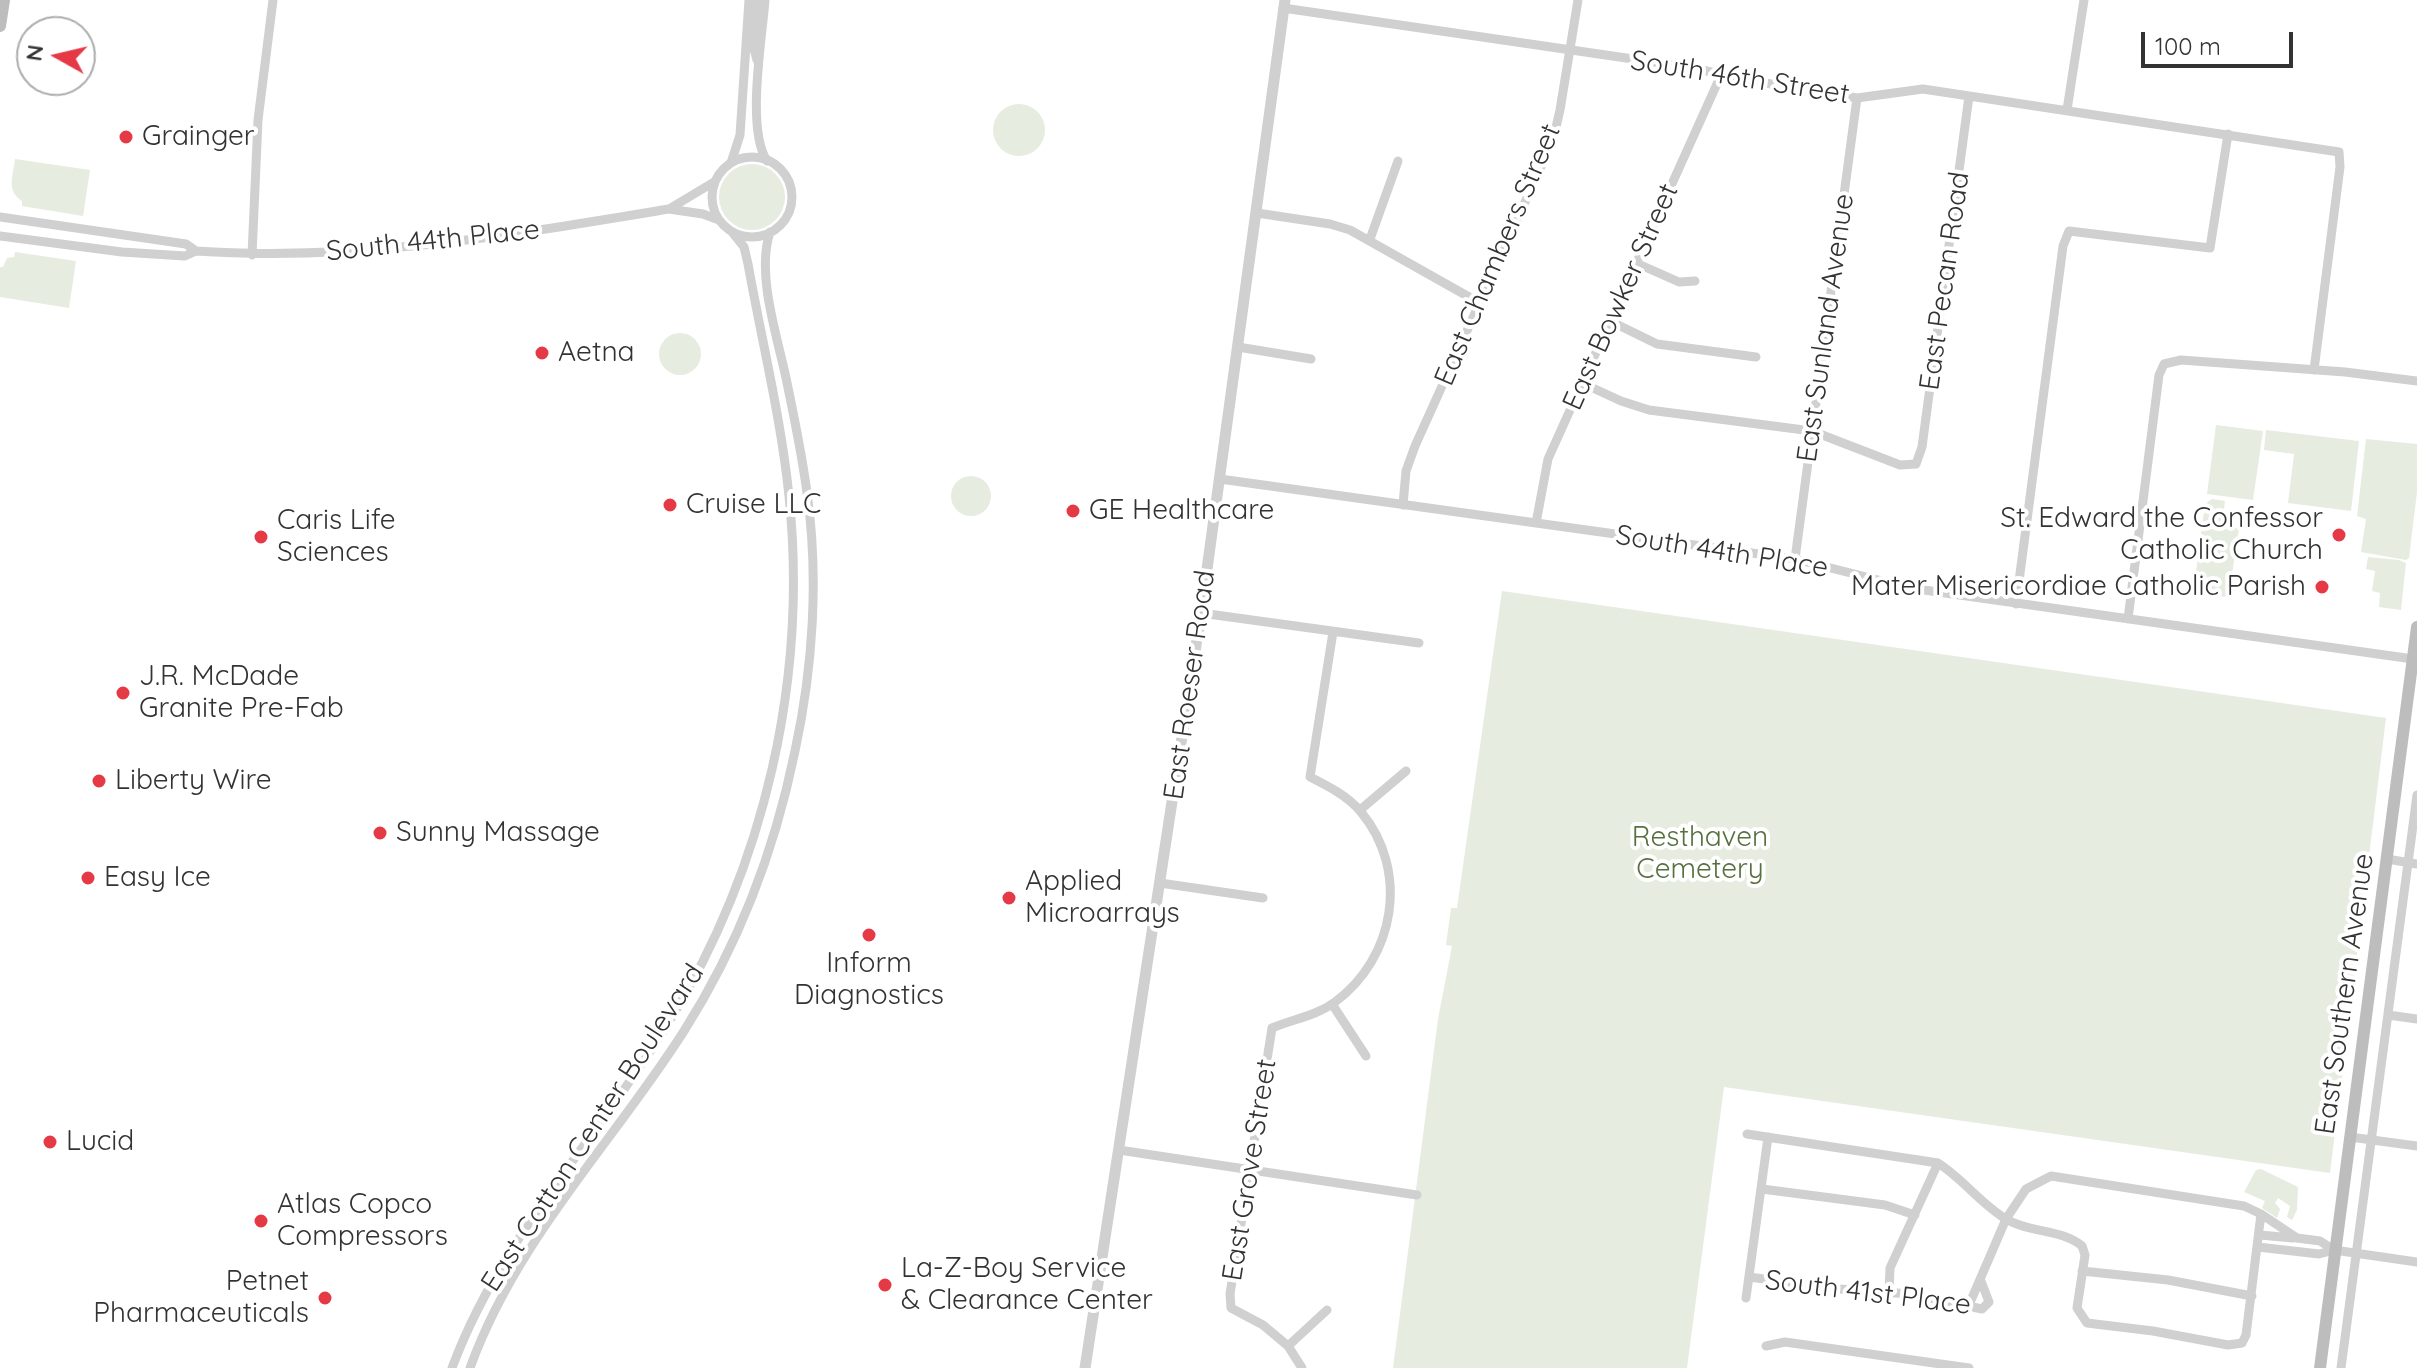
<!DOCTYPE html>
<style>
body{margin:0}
#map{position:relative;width:2417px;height:1368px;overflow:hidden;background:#fff;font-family:Quicksand,sans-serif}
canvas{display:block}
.north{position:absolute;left:16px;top:16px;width:80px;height:80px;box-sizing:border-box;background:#fff;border:2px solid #adadad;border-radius:50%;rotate:278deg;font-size:22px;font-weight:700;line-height:32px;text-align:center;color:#333}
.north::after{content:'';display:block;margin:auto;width:28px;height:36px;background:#e63946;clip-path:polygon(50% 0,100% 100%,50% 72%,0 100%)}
.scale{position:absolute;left:2141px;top:32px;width:152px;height:36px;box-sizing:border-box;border:4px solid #333;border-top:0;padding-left:10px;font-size:24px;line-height:28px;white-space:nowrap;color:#333;-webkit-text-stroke:6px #fff;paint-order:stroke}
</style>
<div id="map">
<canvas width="2417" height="1368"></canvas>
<div class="north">N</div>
<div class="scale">100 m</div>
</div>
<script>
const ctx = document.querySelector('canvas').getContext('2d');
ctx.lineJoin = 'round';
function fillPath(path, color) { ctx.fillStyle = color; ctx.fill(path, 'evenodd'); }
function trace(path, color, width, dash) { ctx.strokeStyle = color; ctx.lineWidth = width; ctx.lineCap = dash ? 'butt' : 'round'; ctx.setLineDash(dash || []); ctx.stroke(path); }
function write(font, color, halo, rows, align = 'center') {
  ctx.font = font + ' Quicksand,sans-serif'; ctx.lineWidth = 8; ctx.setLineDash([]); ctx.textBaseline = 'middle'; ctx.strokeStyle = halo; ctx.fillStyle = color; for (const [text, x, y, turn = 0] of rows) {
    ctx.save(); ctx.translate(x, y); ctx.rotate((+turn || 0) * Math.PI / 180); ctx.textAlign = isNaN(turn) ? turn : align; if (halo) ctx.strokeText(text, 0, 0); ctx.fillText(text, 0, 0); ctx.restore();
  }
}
fillPath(new Path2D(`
 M993 130a26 26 0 1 1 52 0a26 26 0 1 1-52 0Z
 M15,159L90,170L83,216L22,206V201C6,191 13,176 15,159Z
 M719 197a33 33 0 1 1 66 0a33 33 0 1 1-66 0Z
 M15,252L76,261L69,308L0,297V267H3L7,258L14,257Z
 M659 354a21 21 0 1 1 42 0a21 21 0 1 1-42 0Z
 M2216,425L2263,431L2253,500L2207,494Z
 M2266,430L2359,441L2351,511L2288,503L2294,454L2264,450Z
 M2366,439L2417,444V492L2409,558L2406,560L2361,552L2366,519L2357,516Z
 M951 496a20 20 0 1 1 40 0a20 20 0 1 1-40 0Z
 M2212,499L2225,501L2222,525L2239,528L2229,594L2224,597L2194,587L2205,504Z
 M2368,557L2399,560L2406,563L2401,610L2379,607L2380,593L2372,591L2375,571L2366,569Z
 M1502,591L2386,718L2330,1173L1724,1087L1687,1368H1393L1438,1019L1452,946L1446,945L1451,908H1457Z
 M2261,1169L2298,1187L2297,1210L2292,1220L2287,1217L2290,1206L2278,1198L2275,1203L2280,1209L2277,1218L2262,1208L2265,1201L2244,1192L2256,1170Z`), '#e6ecdf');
trace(new Path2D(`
 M765,0C762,40 746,129 767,161
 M1283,8L1688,67L1753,81L1857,98L1923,89L2339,152L2340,167L2314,370
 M757,60L754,49L758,0
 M2067,110L2084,0
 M712 197a40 40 0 1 1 80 0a40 40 0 1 1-80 0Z
 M731,163L740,135L749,0
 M669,209L714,182
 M1257,213L1330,224L1350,230L1478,302
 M0,217L186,244L196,251
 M0,236L122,252L185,256L196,251C355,262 512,235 669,209L703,214L719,220
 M1370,239L1398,161
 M252,255L258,120L273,0
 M1636,263L1679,282L1695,281
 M1610,321L1657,344L1756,357
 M1238,347L1311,359
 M1582,383L1621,401L1649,410L1812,431L1900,465L1916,464L1922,447L1969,96
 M1220,479L1795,559L1910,588L2413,659
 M1403,505L1406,471L1415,446L1553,140L1560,110L1578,0
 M1536,523L1548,459L1721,75
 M1795,559L1857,98
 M2016,604L2063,246L2069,231L2210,248L2228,134
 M1201,613L1419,643
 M2128,619L2159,375L2164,364L2181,360L2345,372L2417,381
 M1360,810L1406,771
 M2387,859L2417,864
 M1160,883L1263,898
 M1332,1004L1366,1056
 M2388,1015L2417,1019
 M1747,1134L1938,1163C1963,1179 1981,1204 2006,1219C2029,1233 2062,1229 2082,1246L2085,1255L2077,1308L2087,1323L2153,1331L2228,1345L2242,1343L2246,1335L2261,1214
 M2350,1137L2417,1146
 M1119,1150L1417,1195
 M1762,1189L1885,1205L1915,1215
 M2260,1235L2293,1238
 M2258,1247L2319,1254L2334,1250
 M2082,1271L2168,1280L2252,1296
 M1749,1277L1840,1289L1910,1294L1982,1309L1989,1302L1981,1281
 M1889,1293L1890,1268L1938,1163
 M1746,1298L1768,1137
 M1969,1305L2006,1219L2026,1189L2051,1176L2244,1206L2261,1214L2297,1238L2320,1241L2334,1250L2417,1262
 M1288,1346L1327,1310
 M1766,1346L1785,1342L1969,1368
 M452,1368C500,1238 598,1138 669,1022C765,866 808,678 789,496C781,418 762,342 748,264L744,247L732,232
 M470,1368C516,1240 612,1144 684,1031C738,946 775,849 795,751C813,668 819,577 807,493C802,454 794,416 786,378C777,335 756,274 770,232
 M1302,1368L1288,1346L1263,1325L1231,1308L1230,1294L1272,1028C1293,1019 1316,1016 1335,1002C1395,958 1410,871 1361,812C1348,796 1328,786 1310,777L1333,632
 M2341,1368L2417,795`), '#d0d0d0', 9);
trace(new Path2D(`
 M1085,1368L1201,613L1285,0`), '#d0d0d0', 11);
trace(new Path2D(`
 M0,26L4,0
 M2320,1368L2417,627`), '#bdbdbd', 12);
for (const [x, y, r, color] of [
 [126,137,8,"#e63946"],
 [542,353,8,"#e63946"],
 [670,505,8,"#e63946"],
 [1073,511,8,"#e63946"],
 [2339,535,8,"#e63946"],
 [261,537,8,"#e63946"],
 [2322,587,8,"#e63946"],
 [123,693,8,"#e63946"],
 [99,781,8,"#e63946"],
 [380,833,8,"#e63946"],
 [88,878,8,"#e63946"],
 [1009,898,8,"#e63946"],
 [869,935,8,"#e63946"],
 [50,1142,8,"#e63946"],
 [261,1221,8,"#e63946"],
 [885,1285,8,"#e63946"],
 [325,1298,8,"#e63946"]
]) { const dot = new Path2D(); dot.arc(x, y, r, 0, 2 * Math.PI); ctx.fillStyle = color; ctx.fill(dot); trace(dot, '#fff', 3); }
write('28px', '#333', '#fff', [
 ["South 46th Street",1740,78,9],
 ["South 44th Place",433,241,-6],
 ["East Chambers Street",1498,255,-67],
 ["East Pecan Road",1945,281,-82],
 ["East Bowker Street",1621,297,-66],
 ["East Sunland Avenue",1826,328,-82],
 ["South 44th Place",1722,552,9],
 ["East Roeser Road",1190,685,-82],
 ["East Southern Avenue",2345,994,-82],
 ["East Cotton Center Boulevard",593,1128,-57],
 ["East Grove Street",1250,1170,-81],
 ["South 41st Place",1868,1293,7]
]);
write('28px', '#333', '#fff', [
 ["Grainger",142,137],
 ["Aetna",558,353],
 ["Cruise LLC",686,505],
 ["GE Healthcare",1089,511],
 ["St. Edward the Confessor",2323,519,"right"],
 ["Catholic Church",2323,551,"right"],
 ["Caris Life",277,521],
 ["Sciences",277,553],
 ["Mater Misericordiae Catholic Parish",2306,587,"right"],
 ["J.R. McDade",139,677],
 ["Granite Pre-Fab",139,709],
 ["Liberty Wire",115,781],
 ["Sunny Massage",396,833],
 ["Easy Ice",104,878],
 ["Applied",1025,882],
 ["Microarrays",1025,914],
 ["Inform",869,964,"center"],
 ["Diagnostics",869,996,"center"],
 ["Lucid",66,1142],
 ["Atlas Copco",277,1205],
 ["Compressors",277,1237],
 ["La-Z-Boy Service",901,1269],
 ["& Clearance Center",901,1301],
 ["Petnet",309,1282,"right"],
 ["Pharmaceuticals",309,1314,"right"]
], 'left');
write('28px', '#56703f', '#fff', [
 ["Resthaven",1700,838],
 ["Cemetery",1700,870]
]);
</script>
